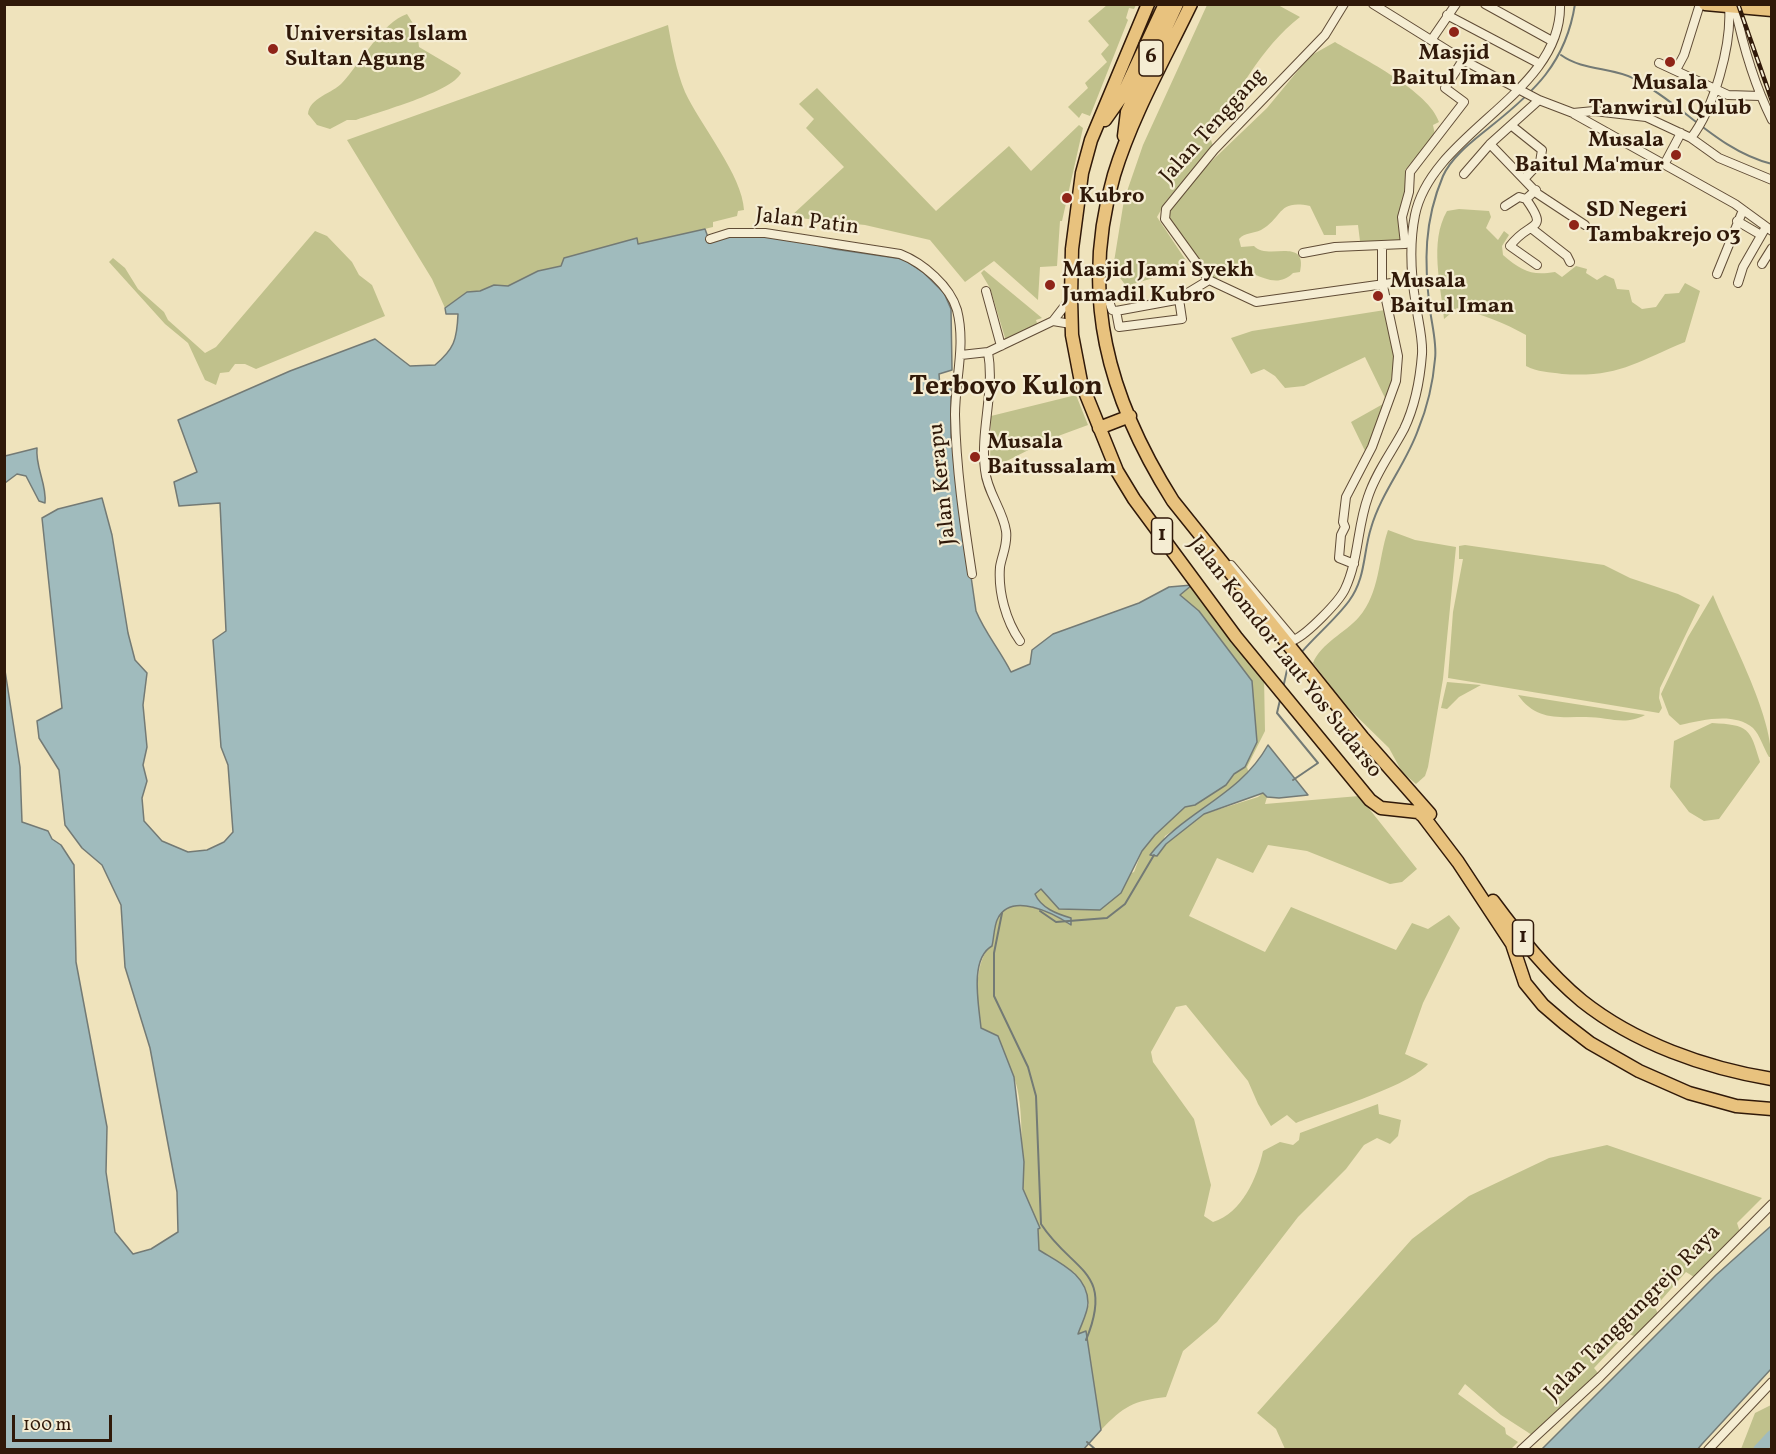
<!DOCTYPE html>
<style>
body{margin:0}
#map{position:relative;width:1776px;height:1454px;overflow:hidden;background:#efe3bc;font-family:Vollkorn,serif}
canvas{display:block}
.frame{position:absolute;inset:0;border:6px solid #301909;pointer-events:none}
.scale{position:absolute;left:12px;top:1415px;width:100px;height:27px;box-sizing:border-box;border:3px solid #301909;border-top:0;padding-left:8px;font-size:18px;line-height:21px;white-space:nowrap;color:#301909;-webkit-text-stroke:4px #f5edd3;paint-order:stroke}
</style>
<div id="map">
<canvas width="1776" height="1454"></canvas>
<div class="frame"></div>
<div class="scale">100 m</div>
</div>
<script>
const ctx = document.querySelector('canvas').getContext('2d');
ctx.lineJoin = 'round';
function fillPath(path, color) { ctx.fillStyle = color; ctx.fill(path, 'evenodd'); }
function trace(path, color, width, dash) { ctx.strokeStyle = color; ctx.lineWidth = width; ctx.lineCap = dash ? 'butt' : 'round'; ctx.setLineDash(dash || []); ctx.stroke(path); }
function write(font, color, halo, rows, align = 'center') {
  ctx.font = font + ' Vollkorn,serif'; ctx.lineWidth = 4.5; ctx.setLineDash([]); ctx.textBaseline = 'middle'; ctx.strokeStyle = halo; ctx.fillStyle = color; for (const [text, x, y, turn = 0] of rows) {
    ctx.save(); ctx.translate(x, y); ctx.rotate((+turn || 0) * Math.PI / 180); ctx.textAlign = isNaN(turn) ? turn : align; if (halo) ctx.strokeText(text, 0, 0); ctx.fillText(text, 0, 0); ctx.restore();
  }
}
fillPath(new Path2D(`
 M1107,5H1136L1134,9L1129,8L1126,18L1128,20L1090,116L1082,113L1079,118L1068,107L1088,88L1085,83L1107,62L1101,54L1109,45L1088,21Z
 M1207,5H1278L1300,17C1260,48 1238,94 1210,137L1213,146L1166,201L1157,217L1187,262L1176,275L1160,276L1126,286L1113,268L1124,200L1143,145Z
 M407,14L417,30L419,47L458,70L461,73C452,92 378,112 356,120H347L330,129L317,125L308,114C309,98 333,93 342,83C360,64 382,22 407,14Z
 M668,25C672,47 676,70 685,92C699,123 743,176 744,210L738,211L737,216L713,222V227L638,245L637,238L561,266L538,271L508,286L494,285L480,291L467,292L445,308L432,279L347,140Z
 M1335,42C1363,59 1429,91 1439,122L1433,125L1435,135L1405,170L1407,185L1399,212L1401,241H1360L1358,225L1336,226V235H1324L1310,206C1277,199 1283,218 1261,230C1253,234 1245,232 1239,239L1241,247L1254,246C1267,261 1308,236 1300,272L1293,273C1272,294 1249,264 1225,267L1217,279L1204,277L1165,216L1194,178L1267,108L1310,56Z
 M817,88L936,211L1009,146L1031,171L1079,125L1083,128L1062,221H1060L1057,266L1040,267L1038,300L994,261L965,282L930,240L865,225L790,217L844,167L806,128L814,119L799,104Z
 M1459,209L1489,211L1491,217L1486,228L1498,240L1504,231L1509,235L1502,246L1503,255C1522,271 1531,276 1555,272L1562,277L1576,266L1587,269L1586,273L1597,280L1605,275L1614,279L1617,289L1629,290L1632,302L1642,309L1656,307L1665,294L1679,293L1685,283L1700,291L1685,342C1636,362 1618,378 1562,374C1550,372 1537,372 1526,366V335C1505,323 1481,314 1457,308L1444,319C1441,285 1429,242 1447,211Z
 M315,231L327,236L352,262L359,275L372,285L385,316L256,369L245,364H235L229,372L220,373L216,385L205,380L188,343L165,324L109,262L113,258L125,268L138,289L164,312L168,320L205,353L216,347Z
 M984,270L1042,318L1036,320L1038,326L1006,341L990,288L981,273Z
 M1385,310L1395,356L1389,393L1366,453L1351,422L1383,404L1385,398L1365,357L1304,386L1285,388L1275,376L1264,369L1251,374L1231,338L1252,331Z
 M1076,395L1088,425L1050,439L995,467L990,465L991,416Z
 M1388,530L1415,540L1456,547L1443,679L1428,767L1425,776L1416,784L1402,772L1389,748L1346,706L1313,663C1321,643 1345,633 1359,617C1380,593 1378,559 1388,530Z
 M1465,545L1604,565L1630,578L1678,594L1700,605L1660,688L1659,698L1662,708L1659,713L1448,678L1453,612L1463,559H1459V546Z
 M1192,585L1264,676L1265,731L1247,767L1249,774L1225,795L1165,836L1157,856L1166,844L1204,814L1258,797L1263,793L1267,797L1265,804L1359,796L1417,869L1402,882L1390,884L1307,851L1268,845L1253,873L1217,858L1189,916L1265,952L1291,907L1396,950L1412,923L1428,929L1449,915L1460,928L1423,1003L1405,1054L1428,1064C1408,1087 1328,1110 1296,1123L1287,1115L1271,1126L1258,1104L1248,1081L1186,1005L1176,1007L1151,1052L1153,1062L1194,1119L1211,1185L1204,1216L1213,1222C1242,1213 1257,1178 1263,1151L1280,1142L1293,1145L1299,1140L1300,1133L1378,1104L1379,1114L1401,1120L1398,1136L1390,1144L1377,1138L1364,1145L1346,1169L1298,1217L1217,1322L1183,1351L1166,1397C1133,1401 1124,1406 1101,1430L1086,1331L1078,1335L1089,1304L1075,1273L1039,1250L1038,1229L1040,1228C1036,1218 1023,1196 1023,1186C1020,1154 1025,1108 1014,1077C1008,1059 987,1046 981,1028C975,1009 974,956 992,946C994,938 994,926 998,918C1012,892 1052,913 1070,925V918C1057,914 1041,908 1035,894L1041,889L1053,899L1134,872L1142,851L1155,835L1185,807L1195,805L1226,785L1234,774L1245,767L1257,742L1252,681L1199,611L1179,594Z
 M1713,595C1730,637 1772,715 1771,757H1769C1764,749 1760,735 1753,728C1734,712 1703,720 1680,725L1669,715L1661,694L1688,637Z
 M1447,682L1481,685L1459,697L1447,709L1441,708Z
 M1518,695L1645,715C1625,726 1608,717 1586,717C1559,717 1536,721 1518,695Z
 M1712,723C1749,725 1750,728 1760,762L1719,819L1704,821L1689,812L1670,787L1674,741Z
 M1607,1145L1762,1198L1737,1223L1740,1232L1694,1277L1686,1272L1655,1307L1658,1314L1636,1337L1627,1333L1594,1368L1598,1373L1532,1435L1501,1415L1465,1384L1458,1394L1505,1428L1506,1434L1518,1442L1511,1449H1285L1276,1429L1257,1413L1412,1239L1469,1196L1549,1158Z
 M1771,1405V1448L1741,1449L1755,1413Z`), '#c0c18c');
const water = new Path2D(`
 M705,229L709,240L739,234L795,240L834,249L903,259L924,273L944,293L951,309L952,370L939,374L940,387L951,386V438L976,611C985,633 1000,650 1011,672L1030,664L1032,650L1053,634L1139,603L1169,587L1192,585L1180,595L1199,611L1252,681L1257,742L1245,767L1234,774L1226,785L1195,805L1185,807L1155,835L1142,851L1121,893L1100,910L1059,909L1041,889L1035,894C1041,908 1057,914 1071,918V925C1053,913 1012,892 998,918C994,925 994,938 992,946C969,959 979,1006 981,1028L998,1036L1014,1077L1024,1162L1023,1189L1040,1228L1038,1229L1039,1250C1060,1263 1088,1275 1088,1303C1088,1312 1081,1325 1078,1334L1086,1331L1101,1430L1083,1450L5,1449L4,664L20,767L22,822L48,831L52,839L61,845L74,865L76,962L107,1127L106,1172L115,1232L133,1254L151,1249L178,1232L177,1192L150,1048L125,967L121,905L102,865L82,848L65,825L59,770L39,738L37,721L62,708L42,518L58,509L102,498L112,535L128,633L135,660L147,673L143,705L147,747L143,765L147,781L142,798L144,821L162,841L188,852L207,850L224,842L233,832L228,765L221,747L213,640L226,631L220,503L179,506L174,482L197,472L178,420L290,371L375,339L410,366L435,365C454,349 457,340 458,314H446L445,308L467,292L480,291L494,285L508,286L538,271L561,266L564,258L637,238L638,244Z
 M37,448C35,467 47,484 45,503L39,501L26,476L17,474L5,483V456Z
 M1268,745L1308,795L1279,798L1267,797L1263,793L1204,814L1166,844L1157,856L1150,855C1185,810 1239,797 1268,745Z
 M1771,1226V1369L1702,1444L1697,1450L1542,1449L1716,1275Z`);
fillPath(water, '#a0bbbd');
trace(water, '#737a75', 1.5);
trace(new Path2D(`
 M1561,55C1583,71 1612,67 1635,79C1683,104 1717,150 1772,164
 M1300,654C1315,636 1335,620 1349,601C1366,578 1363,553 1371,528C1381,493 1406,464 1418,430C1427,408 1433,383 1435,359C1437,344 1432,325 1430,310C1424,262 1424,221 1443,176C1452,156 1473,141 1490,127C1534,92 1566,63 1575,4
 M1283,688L1287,670L1294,661
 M1280,700L1277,713L1318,763L1293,780
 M1040,911L1056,922L1107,918L1125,904L1154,855
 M1002,913L994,953V996L1028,1067L1036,1096L1041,1224C1072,1272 1115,1270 1086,1340
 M1087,1442L1096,1450`), '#737a75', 2);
trace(new Path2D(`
 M1759,1450L1772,1436`), '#a0bbbd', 12);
const minor = new Path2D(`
 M1373,4L1463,60L1539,100L1573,113L1594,111L1646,117L1691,138L1719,158L1772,180
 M1485,4L1552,41
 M1735,7C1743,46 1754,84 1772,120
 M1447,15L1540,64
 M1432,39L1456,4
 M1659,63L1728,95L1760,96
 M1676,70L1684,55L1700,4
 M1574,114L1735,204L1772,231
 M1512,126L1542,150L1540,162L1525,178
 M1691,138C1714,108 1732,45 1729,6
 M1490,144L1538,194L1585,225
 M1665,163L1681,133
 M1464,174L1490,144L1539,100
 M1536,190L1526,199C1550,233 1530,219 1510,246L1537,265
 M1505,206L1519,197L1526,199
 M1737,221L1761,235
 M1531,228L1567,256L1570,262
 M710,239L729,233H765L900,254C923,263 950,286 957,310C966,345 955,380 955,415C956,468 964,522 972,574
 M1303,253L1335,247L1405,244L1402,217L1409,192L1410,172L1464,102L1445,88L1463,60
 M1762,264L1772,248
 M1717,274L1743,210
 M1209,280L1165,219L1166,209L1214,150L1325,35L1344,4
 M1738,283L1743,267L1766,227
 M986,291L1001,346
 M1098,291L1107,295L1112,310L1116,311L1176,300L1209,280L1256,302L1413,280
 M1116,311L1119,327L1182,319L1179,299
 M1053,321L1071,324
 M988,352C995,392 980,430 985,470C987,492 1003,510 1006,531C1008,544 1002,555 1000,567C998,592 1006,621 1020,641
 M961,355L988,352L1053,321L1070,299
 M1354,564L1339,558L1341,535L1345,527L1343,522L1346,497L1372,447L1396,381L1398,356L1382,281V245
 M1231,565L1294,640C1307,634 1339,602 1345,589C1359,559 1357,527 1368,497C1376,472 1392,452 1404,429C1415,406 1420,380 1422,354C1423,338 1418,321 1416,305C1411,276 1409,245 1415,215C1432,132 1563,93 1560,4
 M1521,1450L1600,1377L1772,1204
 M1708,1450L1772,1382`);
const highway = new Path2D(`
 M1148,4L1091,140L1082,173L1072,249L1071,298L1072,335L1081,382L1117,471L1134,499L1236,637L1370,800L1381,808L1418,812L1423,816L1458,862L1512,944L1525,983L1543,1005L1564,1023L1590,1043L1639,1071L1689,1093L1736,1106L1772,1109
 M1191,4C1164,60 1132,116 1114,175C1079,295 1108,398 1173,501L1363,738L1430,814
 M1705,4L1772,10
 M1105,120L1122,96L1165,4
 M1124,136L1127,112L1177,4
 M1099,428L1130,416
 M1493,901C1519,936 1548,973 1582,1001C1635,1043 1705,1068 1772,1079`);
trace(minor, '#604c36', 10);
trace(highway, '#301909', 15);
trace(minor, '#f5edd3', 8);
trace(highway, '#e8c27e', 12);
const rail = new Path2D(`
 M1738,4L1772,101`);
trace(rail, '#301909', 4.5);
trace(rail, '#f5edd3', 2, [7]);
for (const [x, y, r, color] of [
 [1454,32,6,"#8f2418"],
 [273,49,6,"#8f2418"],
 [1670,62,6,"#8f2418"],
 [1676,155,6,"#8f2418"],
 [1067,198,6,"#8f2418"],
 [1574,225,6,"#8f2418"],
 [1050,285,6,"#8f2418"],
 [1378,296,6,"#8f2418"],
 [975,457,6,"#8f2418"]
]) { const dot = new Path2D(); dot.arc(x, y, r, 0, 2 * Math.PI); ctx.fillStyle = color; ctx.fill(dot); trace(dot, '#f5edd3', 2); }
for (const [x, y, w] of [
 [1151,58,24],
 [1162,536,21],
 [1523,938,21]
]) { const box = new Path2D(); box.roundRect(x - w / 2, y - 18, w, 36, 4.5); ctx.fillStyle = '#f5edd3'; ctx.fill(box); trace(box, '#301909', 1.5); }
write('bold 21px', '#301909', null, [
 ["6",1151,58],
 ["1",1162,536],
 ["1",1523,938]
]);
write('bold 22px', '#301909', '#f5edd3', [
 ["Universitas Islam",285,36],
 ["Sultan Agung",285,61],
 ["Masjid",1454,55,"center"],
 ["Baitul Iman",1454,80,"center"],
 ["Musala",1670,85,"center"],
 ["Tanwirul Qulub",1670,110,"center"],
 ["Musala",1664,142,"right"],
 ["Baitul Ma'mur",1664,167,"right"],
 ["Kubro",1079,198],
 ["SD Negeri",1586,212],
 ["Tambakrejo 03",1586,237],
 ["Masjid Jami Syekh",1062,272],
 ["Jumadil Kubro",1062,297],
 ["Musala",1390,283],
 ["Baitul Iman",1390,308],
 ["Musala",987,444],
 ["Baitussalam",987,469]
], 'left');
write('22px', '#301909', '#f5edd3', [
 ["Jalan Tenggang",1214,127,-48],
 ["Jalan Patin",807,223,7],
 ["Jalan Kerapu",944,484,-96],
 ["Jalan Komdor Laut Yos Sudarso",1284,658,52],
 ["Jalan Tanggungrejo Raya",1634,1314,-45]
]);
write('bold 28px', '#301909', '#f5edd3', [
 ["Terboyo Kulon",1006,389]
]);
</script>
